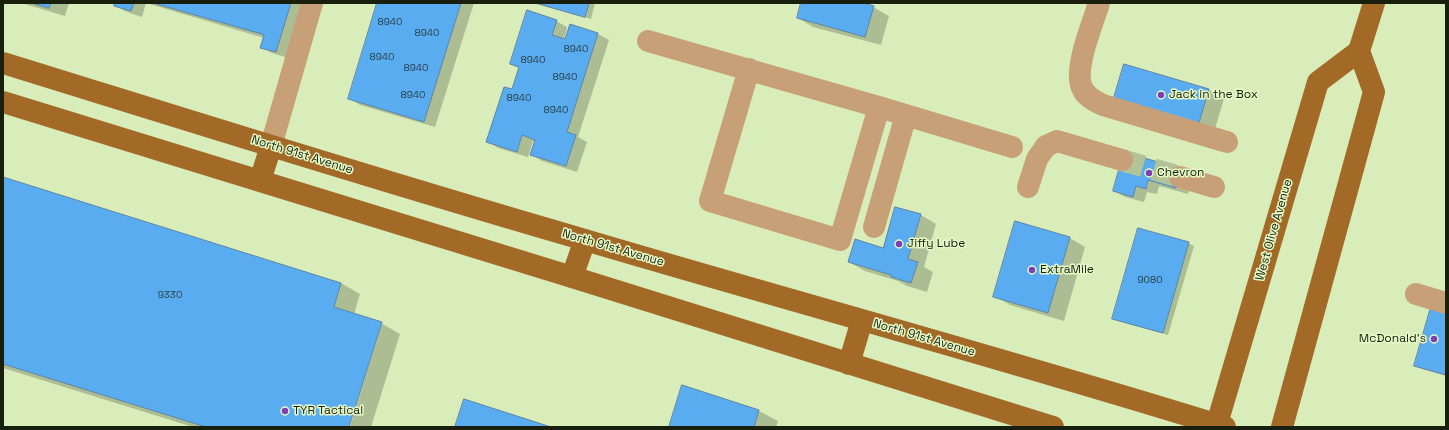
<!DOCTYPE html>
<style>
body{margin:0}
#map{position:relative;width:1449px;height:430px;overflow:hidden;background:#d8edba;font-family:"Space Grotesk",sans-serif}
canvas{display:block}
.frame{position:absolute;inset:0;border:4px solid #181f0d;pointer-events:none}
</style>
<div id="map">
<canvas width="1449" height="430"></canvas>
<div class="frame"></div>
</div>
<script>
const ctx = document.querySelector('canvas').getContext('2d');
ctx.lineJoin = 'round';
function fillPath(path, color) { ctx.fillStyle = color; ctx.fill(path, 'evenodd'); }
function trace(path, color, width, dash) { ctx.strokeStyle = color; ctx.lineWidth = width; ctx.lineCap = dash ? 'butt' : 'round'; ctx.setLineDash(dash || []); ctx.stroke(path); }
function write(font, color, halo, rows, align = 'center') {
  ctx.font = font + ' "Space Grotesk",sans-serif'; ctx.lineWidth = 3; ctx.setLineDash([]); ctx.textBaseline = 'middle'; ctx.strokeStyle = halo; ctx.fillStyle = color; for (const [text, x, y, turn = 0] of rows) {
    ctx.save(); ctx.translate(x, y); ctx.rotate((+turn || 0) * Math.PI / 180); ctx.textAlign = isNaN(turn) ? turn : align; if (halo) ctx.strokeText(text, 0, 0); ctx.fillText(text, 0, 0); ctx.restore();
  }
}
fillPath(new Path2D(`
 M21,3H69L65,16Z
 M116,3H304L288,58L272,53L261,47L264,38L146,3L142,17L127,12L115,6Z
 M378,3H474L435,127L360,105L349,98Z
 M533,3H595L591,19Z
 M802,3H859L873,7L889,16L881,45L813,27L798,18Z
 M556,21L567,27L564,40L598,34L609,40L578,137L587,142L577,172L542,161L531,154L535,142L533,141L528,157L498,148L487,141L512,91L520,69L511,64Z
 M1209,90L1224,99L1213,135L1129,109Z
 M1125,154L1192,177L1188,194L1159,186L1157,194L1147,192L1144,202L1125,197L1114,191Z
 M3,178L341,283L360,294L354,314L381,323L400,334L371,427H350L381,326H379L348,427H193L3,368Z
 M896,208L921,215L936,224L924,267L933,272L927,292L907,286L898,281L865,271L849,262L884,249Z
 M1016,223L1070,238L1085,247L1064,321L1010,305L995,296Z
 M1188,243L1194,246L1168,335L1119,321L1113,318Z
 M1446,313V376L1420,368L1415,365Z
 M683,386L759,411L778,421L776,427H670Z`), '#0003');
const building = new Path2D(`
 M32,3H51L49,8Z
 M115,3H134L131,11L114,6Z
 M153,3H291L276,52L260,48L264,35Z
 M377,3H461L424,122L348,99Z
 M536,3H589L585,17Z
 M801,3H863L874,6L865,37L797,18Z
 M527,10L557,20L552,35L565,39L570,24L598,33L567,132L576,135L566,166L530,155L535,140L522,135L517,152L486,142L504,87L512,89L519,67L510,64Z
 M1124,64L1209,89L1198,126L1113,101Z
 M1124,152L1182,169L1176,188L1148,180L1146,189L1136,186L1133,197L1113,191Z
 M3,177L341,283L334,307L382,322L349,427H206L3,364Z
 M895,207L921,214L908,259L918,262L911,283L891,277V275L848,262L855,239L883,248Z
 M1015,221L1070,237L1048,313L993,297Z
 M1138,228L1189,242L1163,333L1112,319Z
 M1431,307L1446,312V375L1414,366Z
 M682,385L759,410L754,427H669Z
 M464,399L551,427H455Z`);
fillPath(building, '#5aacf0');
trace(building, '#5c84a7', 1);
trace(new Path2D(`
 M1122,160L1180,177`), '#b2c497', 22, [22, 11]);
trace(new Path2D(`
 M1099,3C1093,23 1075,65 1081,85C1084,96 1094,101 1103,105L1227,142
 M648,41L879,107L1012,147
 M749,69L710,201L840,240L879,107
 M271,146L312,3
 M1180,177L1214,187
 M1028,187L1037,159L1046,146L1057,141L1122,160
 M874,227L906,115
 M1416,294L1446,303`), '#c8a078', 22);
trace(new Path2D(`
 M3,63C197,123 390,184 585,240C798,303 1013,361 1225,427
 M3,102L572,277L1053,427
 M260,181L271,146
 M572,277L585,240
 M849,364L862,320
 M1216,427L1318,82L1359,51L1374,3
 M1282,427L1374,92L1359,51`), '#a36926', 22);
for (const [x, y, r, color] of [
 [1161,95,4,"#7f3fb4"],
 [1149,173,4,"#7f3fb4"],
 [899,244,4,"#7f3fb4"],
 [1032,270,4,"#7f3fb4"],
 [1434,339,4,"#7f3fb4"],
 [285,411,4,"#7f3fb4"]
]) { const dot = new Path2D(); dot.arc(x, y, r, 0, 2 * Math.PI); ctx.fillStyle = color; ctx.fill(dot); trace(dot, '#e5fac7', 1.5); }
write('10px', '#284246', null, [
 ["8940",390,22],
 ["8940",427,33],
 ["8940",576,49],
 ["8940",382,57],
 ["8940",533,60],
 ["8940",416,68],
 ["8940",565,77],
 ["8940",413,95],
 ["8940",519,98],
 ["8940",556,110],
 ["9080",1150,280],
 ["9330",170,295]
]);
write('12px', '#181f0d', '#e5fac7', [
 ["Jack in the Box",1169,95],
 ["Chevron",1157,173],
 ["Jiffy Lube",907,244],
 ["ExtraMile",1040,270],
 ["McDonald's",1426,339,"right"],
 ["TYR Tactical",293,411]
], 'left');
write('12px', '#181f0d', '#e5fac7', [
 ["North 91st Avenue",302,155,17],
 ["West Olive Avenue",1274,230,-74],
 ["North 91st Avenue",613,248,16],
 ["North 91st Avenue",924,338,16]
]);
</script>
